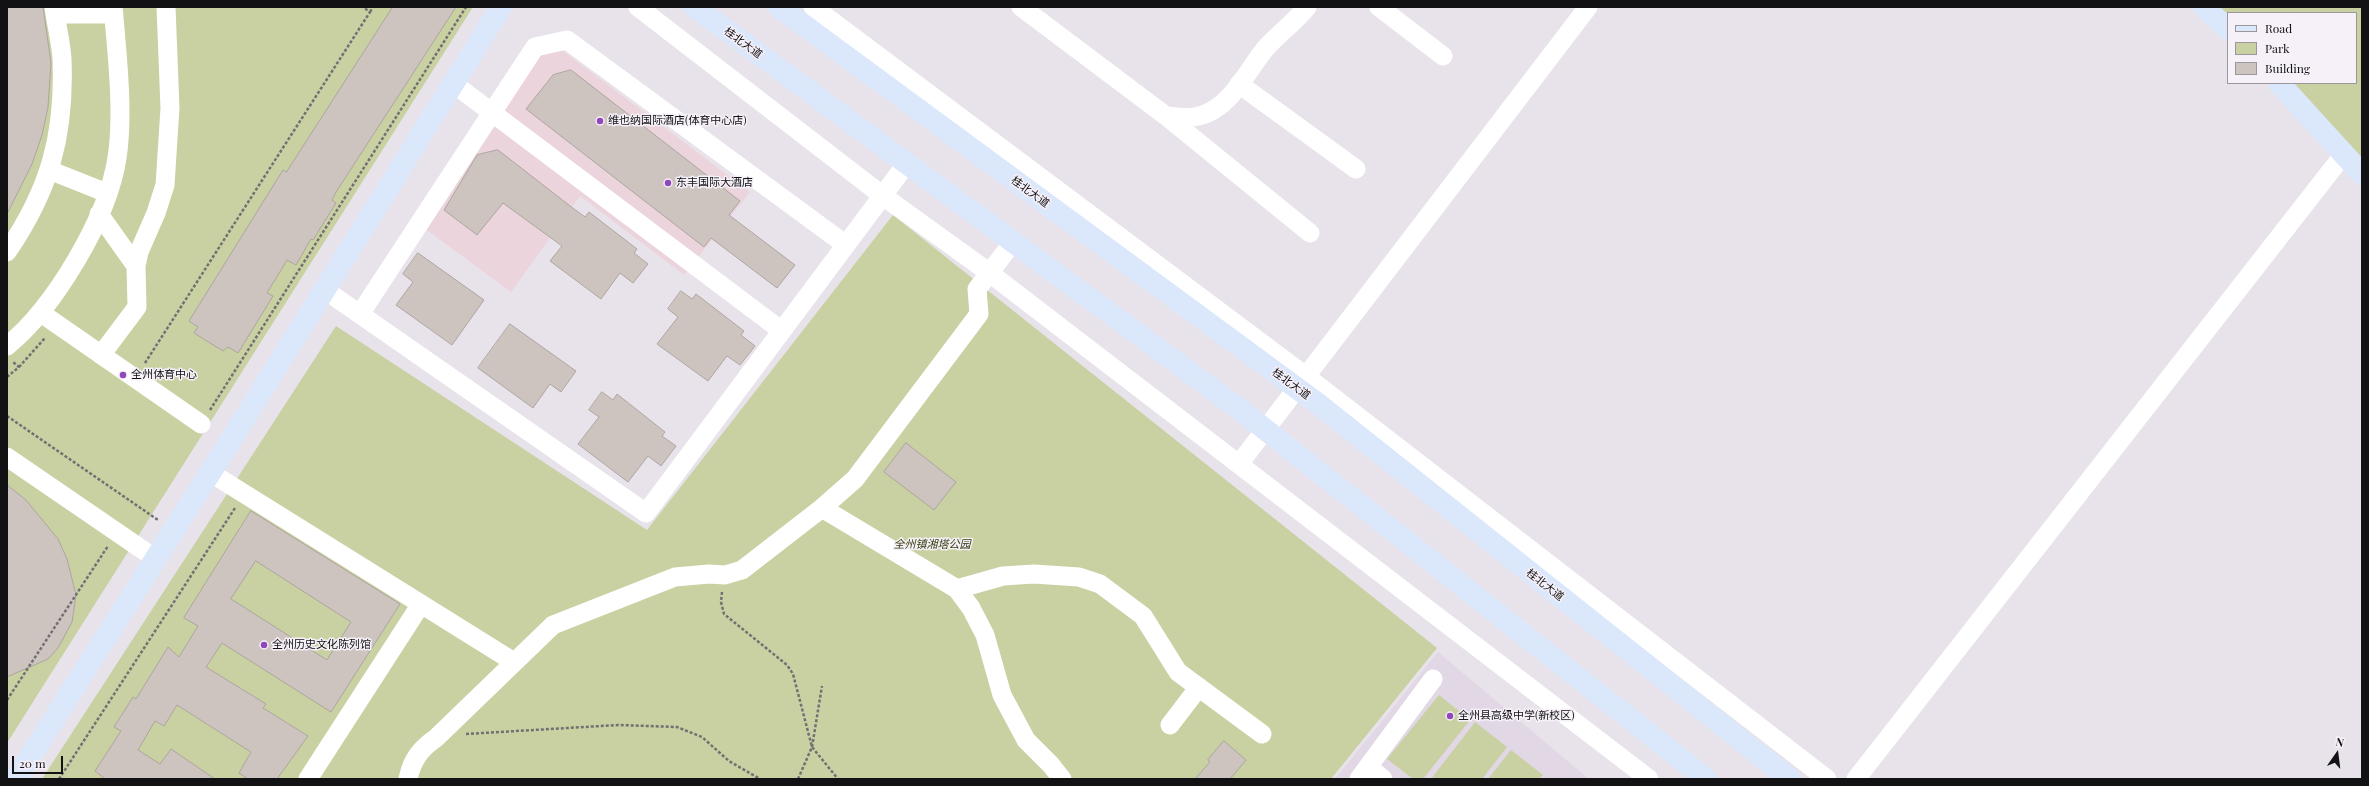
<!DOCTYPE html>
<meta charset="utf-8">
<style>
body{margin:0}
#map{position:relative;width:2369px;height:786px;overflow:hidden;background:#e8e3ea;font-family:"Playfair Display",serif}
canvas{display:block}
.frame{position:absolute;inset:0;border:8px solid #121113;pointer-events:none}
.legend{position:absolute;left:2227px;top:12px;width:130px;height:72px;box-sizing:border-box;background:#f6f0f8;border:1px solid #9b979c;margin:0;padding:5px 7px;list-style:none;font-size:12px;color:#121113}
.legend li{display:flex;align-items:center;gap:8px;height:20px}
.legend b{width:20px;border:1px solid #9b979c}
.north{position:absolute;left:2317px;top:734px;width:40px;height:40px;-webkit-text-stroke:3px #f6f0f8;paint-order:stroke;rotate:14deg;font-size:11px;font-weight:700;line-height:16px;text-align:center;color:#121113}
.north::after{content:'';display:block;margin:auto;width:14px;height:18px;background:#121113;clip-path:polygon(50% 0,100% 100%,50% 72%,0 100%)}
.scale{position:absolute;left:12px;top:756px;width:51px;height:18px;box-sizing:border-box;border:2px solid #121113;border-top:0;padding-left:5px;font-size:12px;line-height:14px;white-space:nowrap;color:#121113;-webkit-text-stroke:3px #f6f0f8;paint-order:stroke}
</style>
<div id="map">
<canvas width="2369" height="786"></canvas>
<div class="frame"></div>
<ul class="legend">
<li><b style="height:5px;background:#dbe8fc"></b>Road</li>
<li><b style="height:11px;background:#c9d0a1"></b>Park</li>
<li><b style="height:11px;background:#cdc4c0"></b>Building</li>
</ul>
<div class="north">N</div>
<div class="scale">20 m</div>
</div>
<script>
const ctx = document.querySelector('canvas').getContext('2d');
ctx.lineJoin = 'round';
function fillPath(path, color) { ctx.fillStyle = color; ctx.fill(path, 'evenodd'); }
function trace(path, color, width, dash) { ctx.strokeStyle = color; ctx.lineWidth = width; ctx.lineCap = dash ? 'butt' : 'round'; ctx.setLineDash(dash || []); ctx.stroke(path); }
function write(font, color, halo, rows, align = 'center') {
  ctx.font = font + ' "Playfair Display","Noto Sans SC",serif'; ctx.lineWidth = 3; ctx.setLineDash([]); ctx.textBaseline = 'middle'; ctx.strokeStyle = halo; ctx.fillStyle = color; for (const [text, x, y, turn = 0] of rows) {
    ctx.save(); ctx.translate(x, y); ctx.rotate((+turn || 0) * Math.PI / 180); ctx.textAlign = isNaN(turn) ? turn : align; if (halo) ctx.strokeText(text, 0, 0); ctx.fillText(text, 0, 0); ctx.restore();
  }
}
fillPath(new Path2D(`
 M541,51H563L750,192L684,275L580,196L511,292L424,228Z`), '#ecd4dd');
fillPath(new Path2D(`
 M1438,652L1589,779H1335Z`), '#e2d7e5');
fillPath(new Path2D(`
 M7,7H473L7,743Z
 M2204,7H2362V174L2279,83H2356V13H2228V29Z
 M893,215L1437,648L1331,779H42L336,326L647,530Z
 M1439,695L1470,720L1423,779H1413L1387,759Z
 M1475,722L1507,747L1482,779H1431Z
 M1511,750L1543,775L1539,779H1488Z`), '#c9d0a1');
const building = new Path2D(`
 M7,7H43L51,63L48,107L42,135L32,164L7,214Z
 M393,7H456L336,192L332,200L336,203L313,240L311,239L296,265L287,260L267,293L273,296L238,353L228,347L223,351L194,333L198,327L189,321L283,170L286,172Z
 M571,70L740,201L729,215L795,265L777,288L711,238L704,247L526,109L553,75Z
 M498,150L574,209L585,217L589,212L637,249L634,253L648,264L633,283L620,273L601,299L550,261L562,246L503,203L477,235L444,210L477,155Z
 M418,253L484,300L452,345L396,305L413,282L403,274Z
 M681,291L692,299L696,294L744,331L741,335L755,346L740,365L727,356L708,381L657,344L678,317L668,309Z
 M510,324L576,371L561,392L550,384L533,408L478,368Z
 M602,392L613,400L617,394L665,432L662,436L676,446L661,466L648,456L628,482L578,444L599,417L589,410Z
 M906,443L956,482L934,510L884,472Z
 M7,485L26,500L58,539L67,559L76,595L72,622L58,648L48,659L7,677Z
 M251,511L400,604L331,712L222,643L206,667L266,704L263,708L308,736L277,779H248L239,773L251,752L177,705L164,726L155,721L138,750L160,764L171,749L215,779H105L95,771L121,731L114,727L133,697L136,699L168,647L179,657L198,626L184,618ZM256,561L351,622L327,660L231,599Z
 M1224,741L1246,760L1230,779H1195L1210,762L1208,760Z`);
fillPath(building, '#cdc4c0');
trace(building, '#ada5a0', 1);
trace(new Path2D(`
 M370,12L373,7
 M145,363L370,12L363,7
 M19,367L45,338
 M7,377L19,367L13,362
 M210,410L466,7
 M7,416L158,520
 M722,592L721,602L724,614L787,665L793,674L812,747L838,779
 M7,700L108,546
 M466,734L618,725L677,727L702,737L729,761L760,779
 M59,779L235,508
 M798,779L812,747L822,686`), '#737074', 2.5, [3, 2]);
trace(new Path2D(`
 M638,7L883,196L987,271L1649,779
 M813,7L1307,377L1827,779
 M1021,7L1166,116C1177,117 1189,119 1199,116C1230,109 1247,71 1265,49C1278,34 1295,22 1307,7
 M1379,7L1443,56
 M55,14H114
 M454,84L782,331
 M1239,84L1356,169
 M1166,116L1310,233
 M49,170L107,193
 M99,214L136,266
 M1013,242L977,289L979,314L855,479L822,508L957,589L971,608L985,635L1002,695L1026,740L1051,765L1062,779
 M7,252C50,189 65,135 62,59C61,41 56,24 54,7
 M325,290L646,513L907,163
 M41,313L201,424
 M360,314L535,47L567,40L846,245
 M7,346C54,308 108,218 117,158C124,114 117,52 113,7
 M101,355L137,307L136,266L139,252L156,213L165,185L170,108L166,7
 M7,457L156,559
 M1239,464L1588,7
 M211,473L514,662
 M957,589L1003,576L1034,574L1079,577L1100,584L1143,616L1178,672L1262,734
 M1170,725L1199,687
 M1368,767L1383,779
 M308,779L421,604
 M408,779C412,760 420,749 436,738L553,625L675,577L709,574L725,575L742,570L822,508
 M1359,779L1433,679
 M1856,779L2344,154`), '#fff', 19);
trace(new Path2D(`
 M695,7L1242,411L1706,779
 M779,7L1317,403L1790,779
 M2204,7L2228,29
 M2279,83L2362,174
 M16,779L229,443L501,7`), '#dbe8fc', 22);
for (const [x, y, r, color] of [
 [600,121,4,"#8f48bb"],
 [668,183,4,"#8f48bb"],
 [123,375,4,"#8f48bb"],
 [264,645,4,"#8f48bb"],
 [1450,716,4,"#8f48bb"]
]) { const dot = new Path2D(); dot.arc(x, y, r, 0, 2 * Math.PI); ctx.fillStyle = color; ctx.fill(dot); trace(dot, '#f6f0f8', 1.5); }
write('11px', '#121113', '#f6f0f8', [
 ["桂北大道",743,43,36],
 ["桂北大道",1030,192,36],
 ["桂北大道",1291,384,36],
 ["桂北大道",1545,585,38]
]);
write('11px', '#121113', '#f6f0f8', [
 ["维也纳国际酒店(体育中心店)",608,121],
 ["东丰国际大酒店",676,183],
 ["全州体育中心",131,375],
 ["全州历史文化陈列馆",272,645],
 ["全州县高级中学(新校区)",1458,716]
], 'left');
write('italic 11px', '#373c0d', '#f6f0f8', [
 ["全州镇湘塔公园",932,545]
]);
</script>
